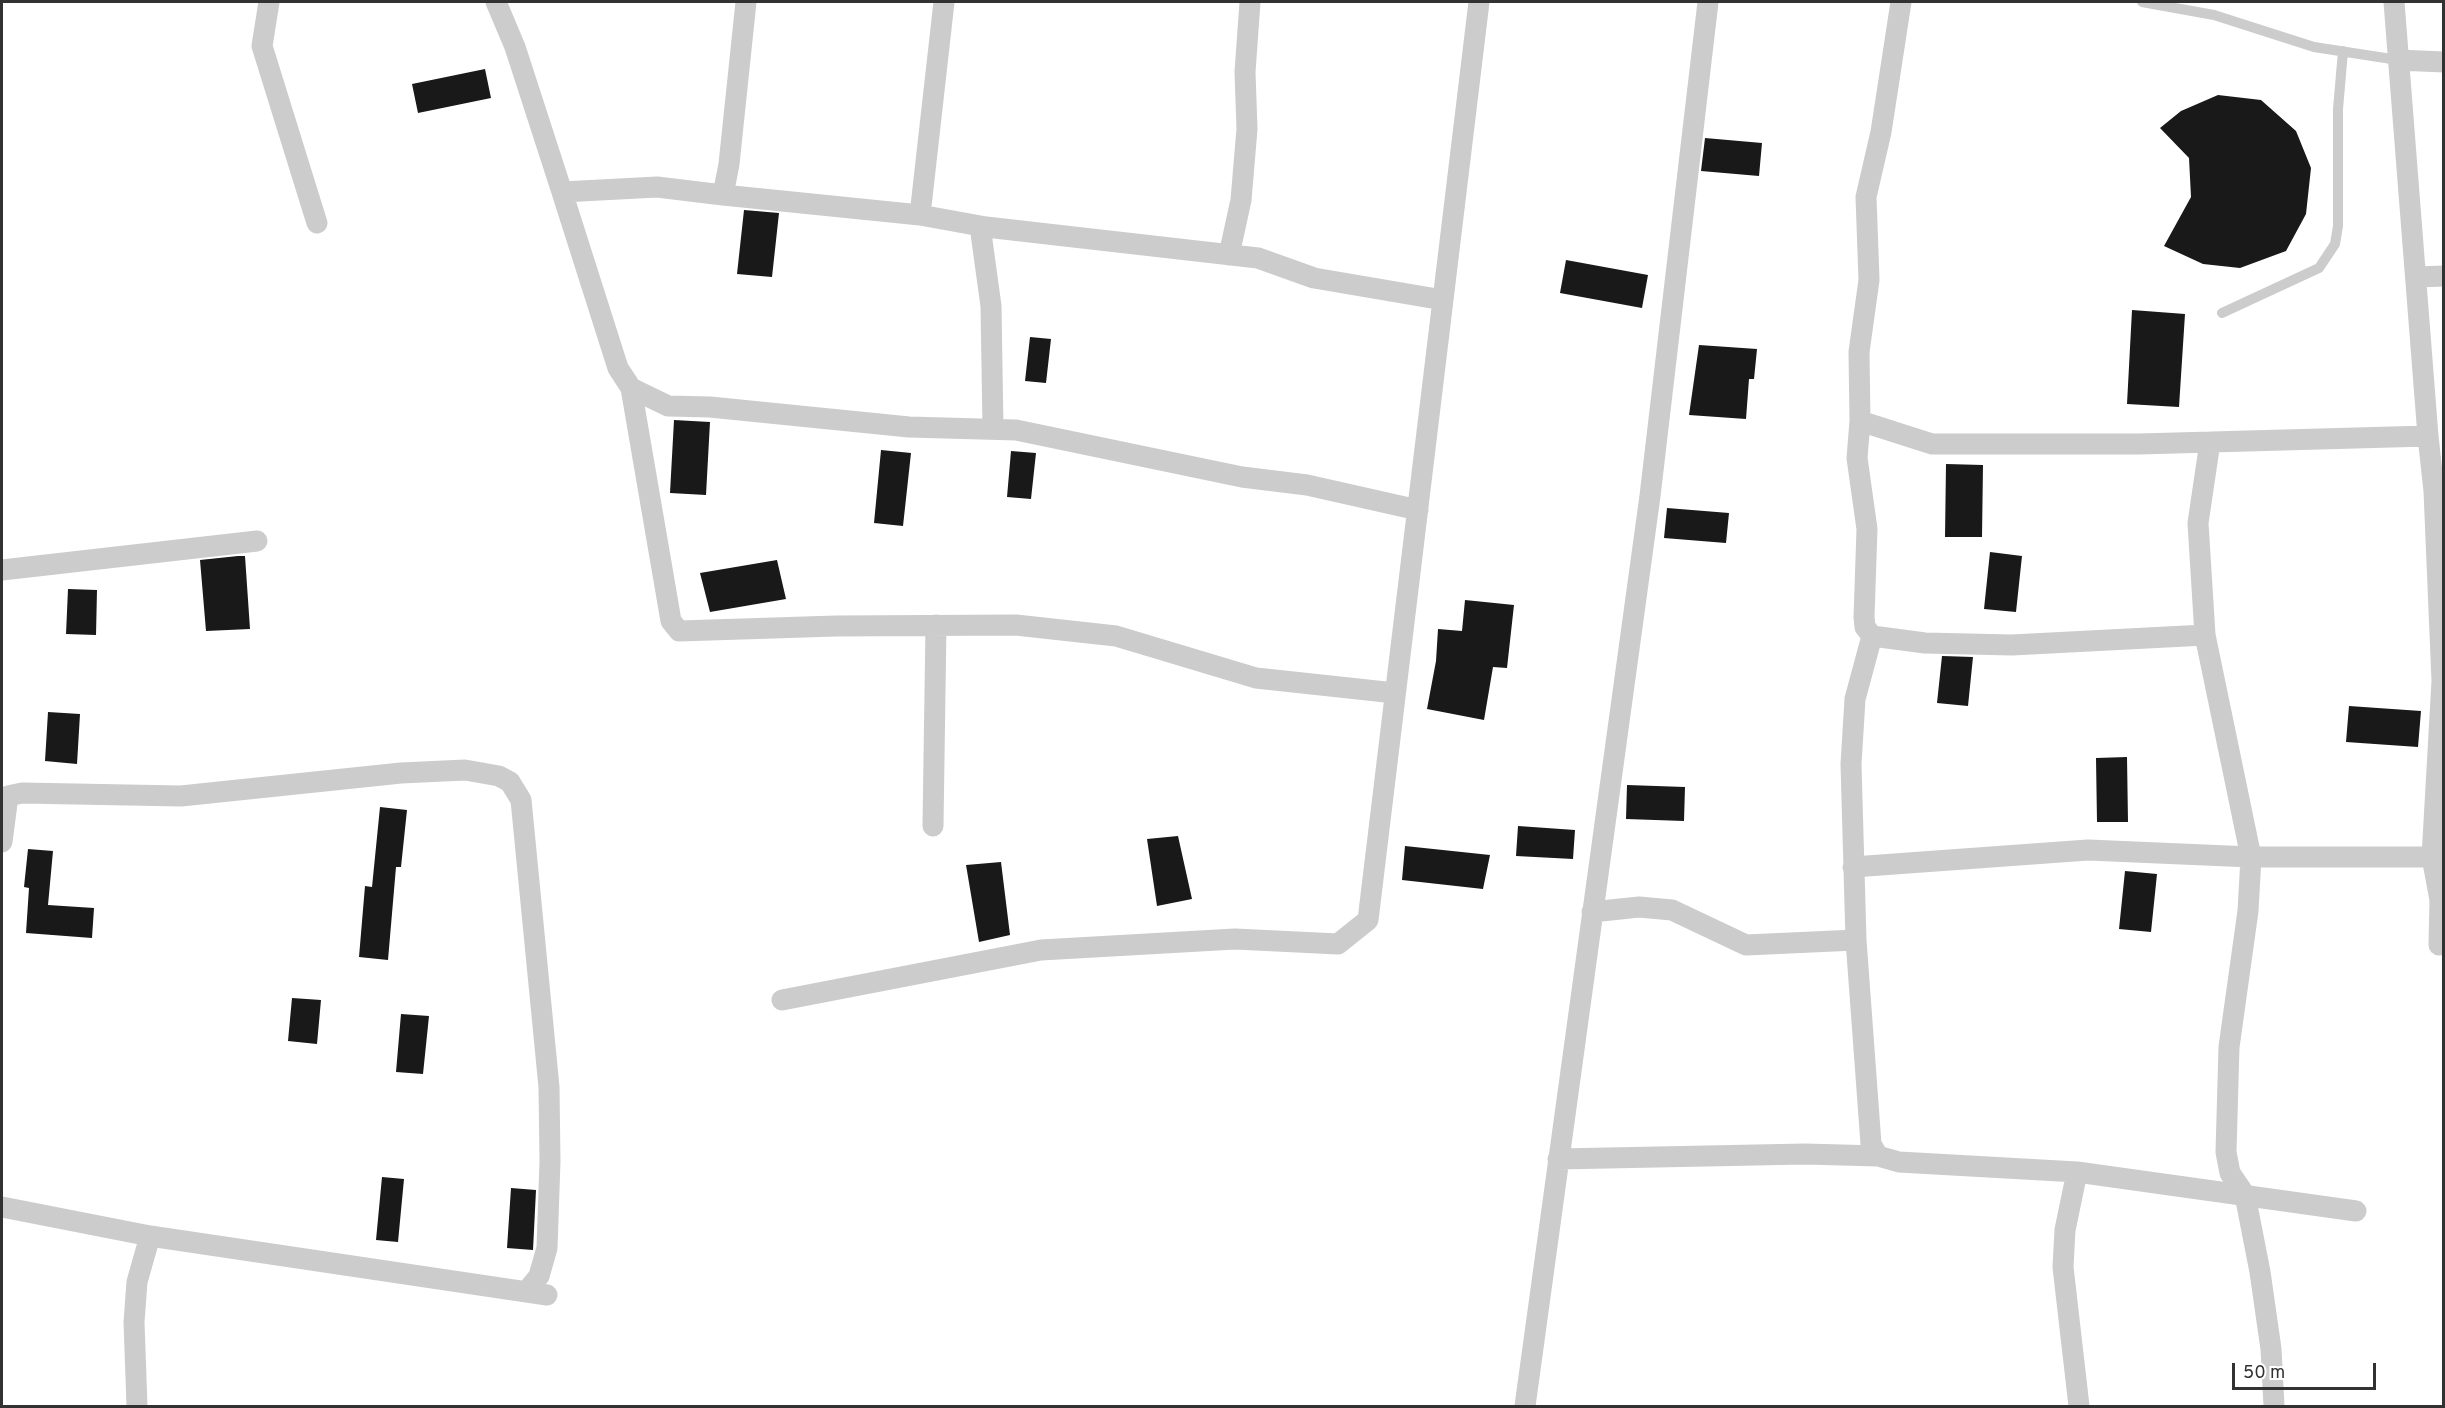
<!DOCTYPE html>
<style>
body{margin:0}
#map{position:relative;width:2445px;height:1408px;overflow:hidden;background:#fff;font-family:Overpass,sans-serif}
canvas{display:block}
.frame{position:absolute;inset:0;border:3px solid #323232;pointer-events:none}
.scale{position:absolute;left:2232px;top:1363px;width:144px;height:27px;box-sizing:border-box;border:3px solid #323232;border-top:0;padding-left:8px;font-size:18px;line-height:21px;white-space:nowrap;color:#323232;-webkit-text-stroke:4px #fff;paint-order:stroke}
</style>
<div id="map">
<canvas width="2445" height="1408"></canvas>
<div class="frame"></div>
<div class="scale">50 m</div>
</div>
<script>
const ctx = document.querySelector('canvas').getContext('2d');
ctx.lineJoin = 'round';
function fillPath(path, color) { ctx.fillStyle = color; ctx.fill(path, 'evenodd'); }
function trace(path, color, width, dash) { ctx.strokeStyle = color; ctx.lineWidth = width; ctx.lineCap = dash ? 'butt' : 'round'; ctx.setLineDash(dash || []); ctx.stroke(path); }
fillPath(new Path2D(`
 M485,69L491,98L418,113L412,84Z
 M2218,95L2261,100L2296,131L2311,168L2306,214L2286,251L2240,268L2203,264L2164,246L2191,197L2189,158L2160,128L2181,111Z
 M1705,138L1762,143L1759,176L1701,171Z
 M744,210L779,213L772,277L737,274Z
 M1566,260L1648,275L1642,308L1560,293Z
 M2132,310L2185,314L2179,407L2127,404Z
 M1030,337L1051,339L1046,383L1025,381Z
 M1699,345L1757,349L1754,379H1749L1746,419L1689,415Z
 M674,420L710,422L706,495L670,493Z
 M881,450L911,453L903,526L874,523Z
 M1011,451L1036,453L1031,499L1007,497Z
 M1946,464L1983,465L1982,537H1945Z
 M1667,508L1729,513L1726,543L1664,538Z
 M1990,552L2022,556L2016,612L1984,609Z
 M238,556H245L250,629L206,631L200,560Z
 M777,560L786,599L710,612L700,573Z
 M68,589L97,590L96,635L66,634Z
 M1465,600L1514,605L1507,668L1493,667L1484,720L1427,709L1436,661L1438,629L1462,631Z
 M1942,656L1973,657L1968,706L1937,703Z
 M2349,706L2421,711L2418,747L2346,742Z
 M48,712L80,714L77,764L45,761Z
 M2127,757L2128,822H2097L2096,758Z
 M1627,785L1685,787L1684,821L1626,819Z
 M380,807L407,810L401,867H396L388,960L359,957L365,886L372,887Z
 M1518,826L1575,830L1573,859L1516,856Z
 M1178,836L1192,899L1157,906L1147,839Z
 M1405,846L1490,855L1483,889L1402,880Z
 M28,849L53,851L48,905L94,908L92,938L26,933L29,888L24,887Z
 M1001,862L1010,935L979,942L966,865Z
 M2125,871L2157,874L2151,932L2119,929Z
 M292,998L321,1000L317,1044L288,1041Z
 M401,1014L429,1016L423,1074L396,1072Z
 M382,1177L404,1179L398,1242L376,1240Z
 M511,1188L536,1190L533,1250L507,1248Z`), '#191919');
trace(new Path2D(`
 M2142,2L2214,15L2314,47L2398,60
 M2222,313L2319,268L2335,244L2338,226V109L2343,51`), '#ccc', 10);
trace(new Path2D(`
 M269,2L262,46L317,223
 M496,2L515,47L562,192
 M746,2L729,164L723,195L657,187L562,192L618,368L631,388L668,406L710,407L909,427L1016,430L1242,477L1307,485L1418,510
 M1901,2L1881,132L1866,197L1869,280L1859,352L1860,421L1932,444H2139L2428,436
 M2394,2L2428,436L2434,491H2444
 M2398,60L2444,62
 M723,195L920,215L986,227L1258,258L1314,278L1443,300
 M920,215L944,2
 M980,226L991,306L993,428
 M1229,255L1241,200L1247,129L1245,72L1250,2
 M2417,277L2444,276
 M631,388L671,621L679,631L836,626L1016,625L1116,636L1256,678L1395,693
 M1860,421L1857,458L1867,529L1864,617L1865,627L1872,636L1925,643L2012,645L2205,635
 M2210,442L2198,523L2205,635L2251,857L2248,911L2229,1047L2226,1152L2230,1173L2245,1195L2260,1272L2271,1349L2274,1406
 M2434,491L2442,681L2432,857L2439,867
 M2,570L257,541
 M1872,636L1855,699L1851,764L1856,940L1871,1144L1878,1156L1899,1162L2077,1172
 M933,826L936,625
 M2,842L8,796L22,793L181,796L401,773L465,770L499,776L510,782L521,800L549,1087L550,1161L547,1248L539,1276L526,1292
 M1853,867L2088,850L2251,857H2432L2440,900L2439,945
 M1592,912L1639,907L1672,910L1746,945L1856,940
 M782,1000L1041,950L1235,939L1338,944L1368,920L1479,2
 M1558,1159L1805,1154L1878,1156
 M2,1207L150,1236L547,1295
 M137,1406L134,1322L137,1282L150,1236
 M1525,1406L1650,496L1708,2
 M2079,1406L2063,1267L2065,1230L2077,1172L2356,1211`), '#ccc', 21);
</script>
